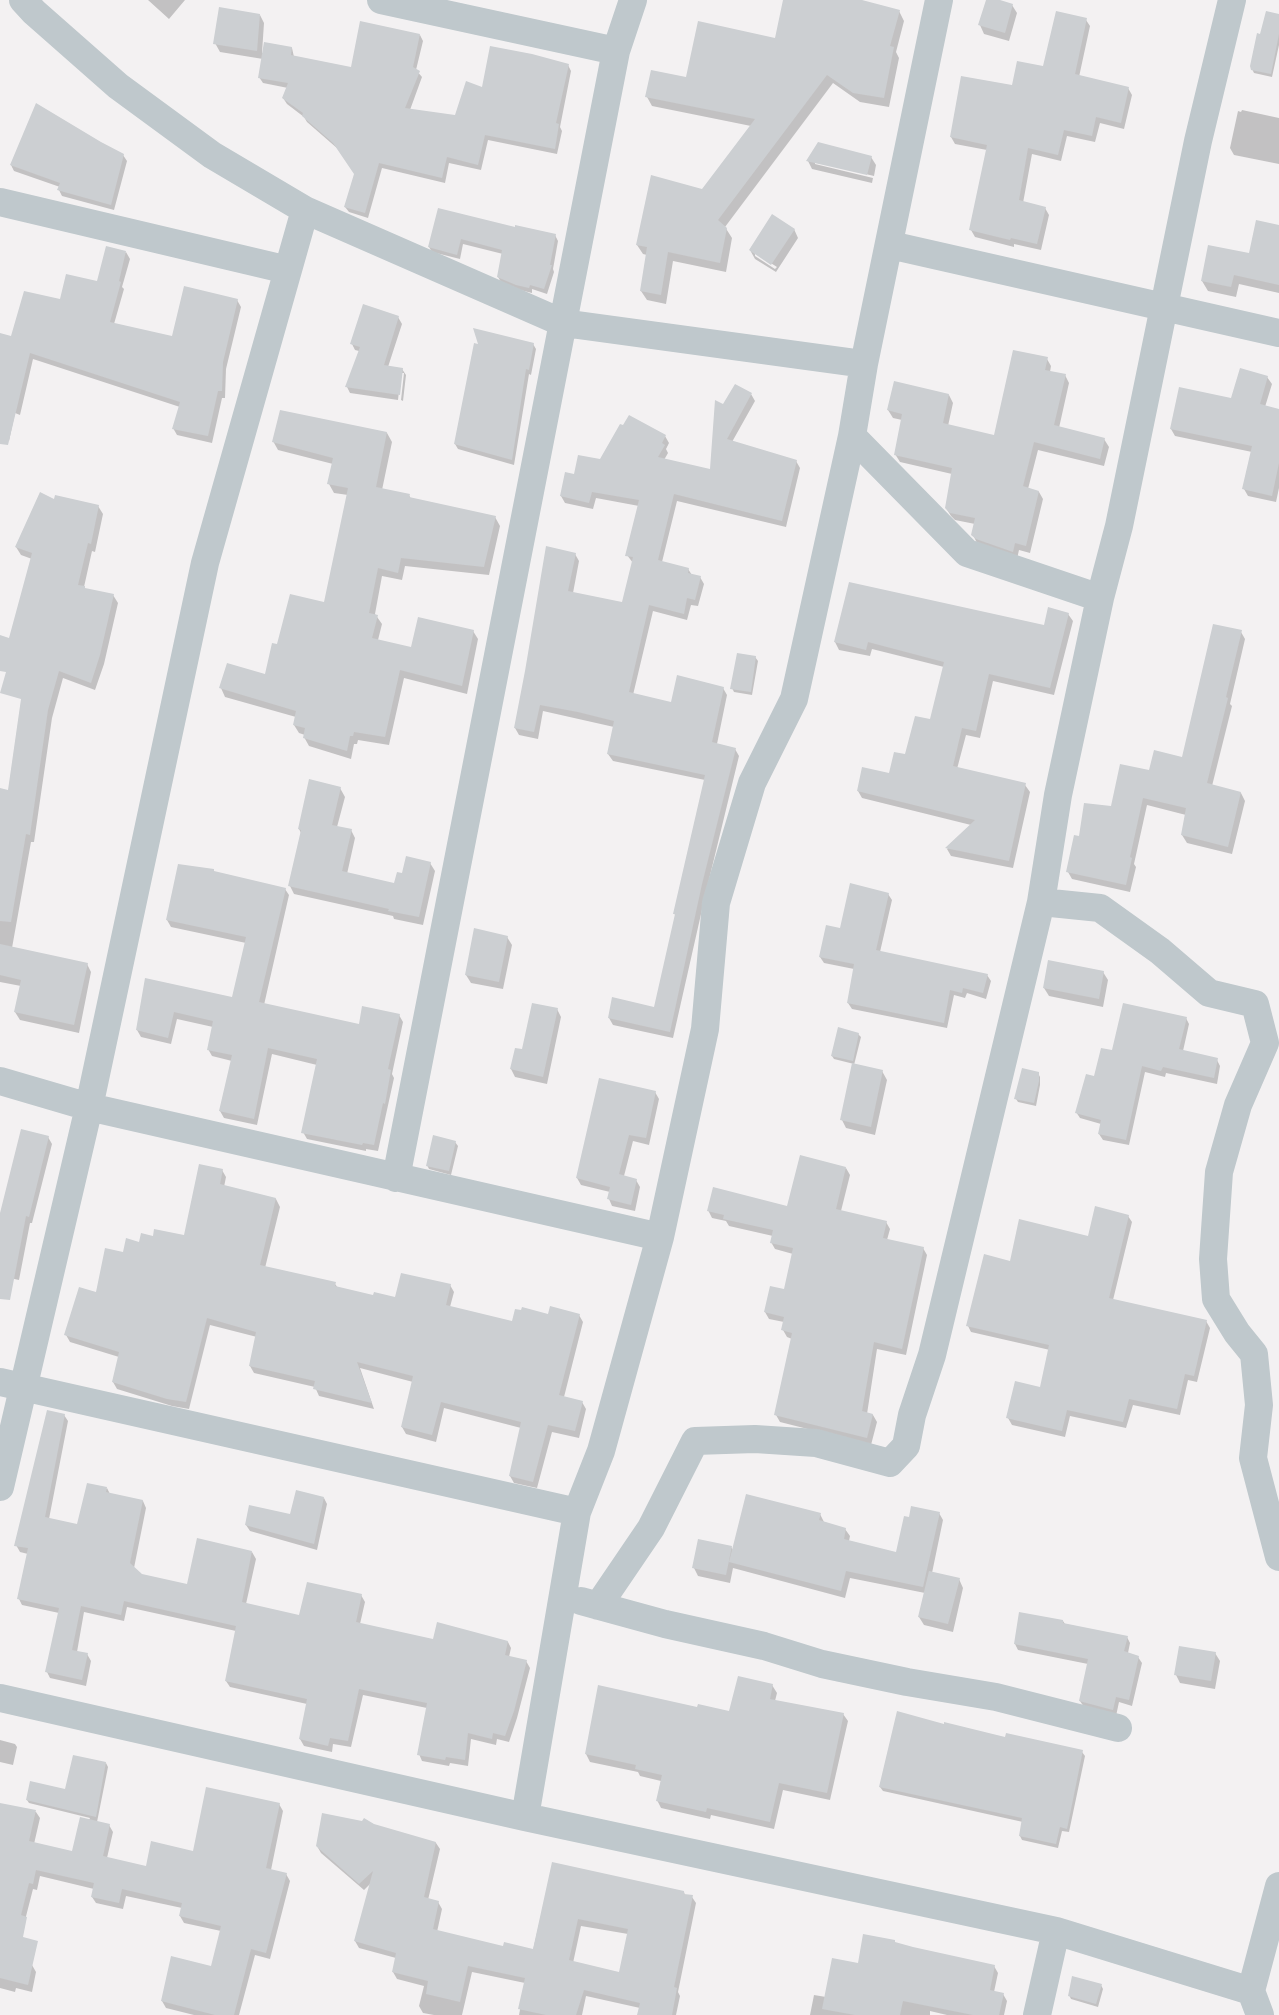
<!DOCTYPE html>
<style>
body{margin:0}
canvas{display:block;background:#f3f1f2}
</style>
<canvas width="1279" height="2015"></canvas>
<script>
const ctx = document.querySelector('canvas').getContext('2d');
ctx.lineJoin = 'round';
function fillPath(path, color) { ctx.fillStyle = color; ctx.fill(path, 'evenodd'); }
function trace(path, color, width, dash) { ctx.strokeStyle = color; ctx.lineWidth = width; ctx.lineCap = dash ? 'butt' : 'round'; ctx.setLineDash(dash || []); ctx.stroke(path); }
fillPath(new Path2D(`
 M148,0H185L169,19Z
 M785,0H856L899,11L904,21L896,52L899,58L889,107L860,102L833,83L725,227L732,238L726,272L673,261L666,304L647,300L641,291L647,255L643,254L637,245L703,191L751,126L652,106L647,97L776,40Z
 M987,0H995L1012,5L1017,13L1009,41L984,34L980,25Z
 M260,15L264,23L262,53L292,48L294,57L352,69L420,35L423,41L416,70L422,77L410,110L456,116L483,89L568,65L571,71L560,127L562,131L557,154L488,140L481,170L449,163L445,183L382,168L368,218L349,212L345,207L355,174L338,149L307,122L304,117L287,104L283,98L288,88L263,83L259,77L263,59L220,52L215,43Z
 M1279,15V45L1272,77L1254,73L1252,69L1261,35Z
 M1086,20L1090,26L1079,77L1128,88L1132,95L1124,129L1100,123L1095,142L1067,136L1061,161L1032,154L1023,203L1045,208L1049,215L1041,250L1014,244V247L975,237L971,230L987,150L955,144L951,137L1013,87L1044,68Z
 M1242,110L1279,118V164L1234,155L1230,148L1238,111L1241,112Z
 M100,143L123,155L127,161L114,210L62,196L59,190L60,187L14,171L11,165Z
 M871,157L876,165L874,176L815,162V164L873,178L872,183L812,169L808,161Z
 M439,210L516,228L555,235L558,241L553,269L554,272L547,294L532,289V293L520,290L501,282L498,277L503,254L463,244L460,259L432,252L429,247Z
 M1279,226V293L1239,284L1236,297L1208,291L1202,281L1250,254Z
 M794,229L798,238L776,272L755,259L750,250ZM755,253L777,267L775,269L755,256Z
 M126,252L130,259L122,287L124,289L114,324L172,337L237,300L241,307L226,369L225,398H222L212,443L177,435L173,428L180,407L33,359L20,415L15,413L9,441L0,439V334L12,338L61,300L97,283Z
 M398,317L402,324L388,367L402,369L406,375L403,401L401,400L404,373H401L398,400L350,393L347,387L359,351L355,350L352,344Z
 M533,344L536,349L531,375L529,374L514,465L458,449L455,444Z
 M1047,359L1051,366L1050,372L1065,375L1069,383L1059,428L1104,439L1109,447L1104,466L1038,450L1028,489L1039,492L1043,499L1030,553L1019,550L1017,559L977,543L973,535L975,524L955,520L951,516L946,508L952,474L900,462L895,454L902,420L893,418L888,410L949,395L953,403L948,426L995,437Z
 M1267,377L1272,384L1265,407L1279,410V488L1276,502L1248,496L1244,489L1252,452L1175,436L1171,429L1232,399Z
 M751,394L755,401L732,442L796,461L800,468L786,527L677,501L662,562L688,569L692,575L700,577L704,584L698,606L691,605L687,620L653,611L633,695L672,703L723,688L727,695L717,744L735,749L739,756L706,892L673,1038L613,1025L609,1018L655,1008L676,917L674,913L705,780L613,761L608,754L614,727L543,711L538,739L519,735L515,728L575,554L579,561L573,593L623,603L633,563L627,555L639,506L596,498L593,509L565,503L561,496L575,475L601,461L665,436L669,443L666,449L668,453L664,460L711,471L724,406Z
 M387,433L392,442L382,490L409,495L411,499L495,517L500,526L489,575L405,566L402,580L382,576L375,614L382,624L378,640L412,649L473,631L478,639L467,694L404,678L389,745L358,740L357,744H354L351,759L309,746L304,737L305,735L299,733L294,725L296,717L225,697L221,688L266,676L278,646L325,604L348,495L334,493L329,484L333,464L278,450L273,441Z
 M55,501L98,506L103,514L95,552L92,551L84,587L85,589L113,595L118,603L104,664L95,690L63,678L52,718L34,842H31L12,948L87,964L91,972L79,1033L20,1020L15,1012L21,986L0,982V789L9,792L37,598L32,559L21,555L16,547Z
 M1068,614L1073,621L1054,695L993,681L980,738L966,735L957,769L1025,785L1030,792L1013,868L951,856L947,849L971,825L862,798L858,791L890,775L906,756L931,721L944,667L872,649L870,656L839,650L835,642L1045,627Z
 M1241,632L1245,639L1230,704L1232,706L1212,786L1241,793L1245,801L1232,854L1187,843L1182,835L1186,815L1147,805L1134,864L1136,867L1130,892L1072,879L1068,872L1080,837L1150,772L1183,759Z
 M755,657L758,661L752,695L734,692L732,688Z
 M340,788L345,797L337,827L351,830L355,838L347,874L395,885L403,875L430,863L435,871L423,925L394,919L393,916L294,894L290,886L301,833L299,829Z
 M214,872L285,889L289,895L264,1005L360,1026L399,1015L403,1022L392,1074L394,1078L378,1151L366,1149V1151L307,1139L303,1132L317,1065L272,1054L257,1125L224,1118L220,1111L232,1061L212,1056L208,1049L213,1027L177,1019L171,1044L141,1037L137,1030L146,979L233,999L246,943L171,927L167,920Z
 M888,894L892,900L880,952L987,975L991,981L986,999L967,993L965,998L954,995L947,1028L852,1009L848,1003L854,969L824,963L820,957L841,930Z
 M507,937L512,945L503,989L471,983L466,975Z
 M1103,972L1108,980L1103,1007L1049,996L1044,988Z
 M557,1009L561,1017L547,1084L515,1077L511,1069L516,1049L523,1051Z
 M1186,1018L1189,1024L1183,1051L1217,1060L1220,1066L1217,1084L1166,1073L1165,1077L1145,1072L1129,1145L1103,1140L1099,1134L1101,1124L1080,1118L1076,1112L1095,1077Z
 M858,1034L861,1037L854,1065L882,1071L887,1080L875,1135L846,1128L842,1120L854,1064L834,1059L832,1056Z
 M1038,1073L1040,1077V1085L1036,1106L1018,1102L1016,1099Z
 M655,1092L659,1099L649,1145L633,1141L624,1176L636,1180L640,1187L635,1211L612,1206L609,1199L610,1192L581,1185L577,1178Z
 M48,1137L52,1144L32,1223H30L19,1280L0,1276V1219Z
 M455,1142L458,1146L451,1175L429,1169L427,1165Z
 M846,1168L850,1175L841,1211L886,1222L890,1229L887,1240L923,1248L927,1255L906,1355L877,1349L867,1414L873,1415L877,1422L871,1445L780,1422L776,1415L792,1339L787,1337L783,1330L784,1322L769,1319L765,1312L785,1290L793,1254L775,1249L771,1242L773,1236L729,1226L726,1221L712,1218L708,1210L788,1207Z
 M222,1170L226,1177L224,1187L276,1199L280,1207L265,1268L335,1284L338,1288L374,1297L396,1299L450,1285L454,1292L450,1307L513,1322L549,1315H579L583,1322L564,1397L582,1402L586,1409L579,1438L552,1432L537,1488L514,1483L510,1476L521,1428L444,1408L436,1442L406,1434L402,1427L413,1382L360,1368L374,1409L319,1396L315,1387L254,1373L250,1366L257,1337L210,1325L189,1409L172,1406L117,1389L113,1382L119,1357L70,1342L66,1335L124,1253L140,1243L154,1237L185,1236Z
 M1128,1216L1132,1222L1113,1300L1206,1321L1210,1328L1197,1382L1188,1380L1180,1415L1133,1405L1126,1428L1070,1416L1065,1437L1012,1425L1008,1418L1041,1388L1050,1350L971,1332L968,1326L1011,1262L1089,1237Z
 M64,1415L68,1421L49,1519L78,1526L107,1488L110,1494L143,1501L146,1508L134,1568L142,1576L188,1586L252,1552L256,1559L246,1604L300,1616L361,1595L365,1602L360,1624L434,1641L508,1642L511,1648L509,1657L526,1661L530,1668L517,1718L509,1742L497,1739L496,1745L471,1739L468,1766L450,1763L449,1766L422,1761L419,1754L427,1708L363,1695L351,1747L333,1744L332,1752L304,1746L300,1739L307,1704L230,1687L226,1681L236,1631L127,1607L124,1621L84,1612L77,1652L87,1654L91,1661L86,1686L50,1678L47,1672L59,1613L22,1605L19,1599L28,1554L20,1552L16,1545Z
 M324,1498L327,1504L317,1550L250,1531L246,1525L291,1516Z
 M939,1513L943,1520L932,1573L959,1579L963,1588L953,1632L924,1625L919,1617L925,1593L850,1578L845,1598L733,1568L730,1583L698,1576L694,1568L731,1547L733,1550L820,1514L824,1522L845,1529L850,1536L849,1541L897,1554L910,1518Z
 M1063,1621L1065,1624L1127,1637L1130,1643L1128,1653L1138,1657L1142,1663L1132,1706L1119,1702L1116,1716L1084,1707L1080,1701L1088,1664L1018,1650L1015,1644Z
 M1215,1653L1220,1661L1215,1689L1180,1683L1176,1675Z
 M772,1685L777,1693L775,1701L843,1714L848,1721L830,1800L783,1790L774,1829L711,1815L710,1819L661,1808L657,1800L661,1781L640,1776L638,1772L590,1762L586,1754L698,1709L730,1713Z
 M945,1725L1006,1739L1082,1752L1085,1756L1069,1832L1062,1831L1058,1848L1022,1840L1020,1836L1023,1822L883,1791L880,1787Z
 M0,1740L15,1744L17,1747L13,1765L0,1762Z
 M106,1763L108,1767L97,1822L109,1825L113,1832L107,1858L147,1867L194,1852L279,1804L283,1811L271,1870L286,1874L290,1881L270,1959L255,1955L239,2015H194L166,2008L162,2001L212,1968L221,1931L184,1923L180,1916L182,1908L126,1896L123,1909L96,1903L92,1897L94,1889L40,1876L37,1890L33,1889L22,1932L0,1927V1805L36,1812L40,1818L34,1844L73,1853L90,1818L29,1803L27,1800L66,1790Z
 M373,1825L436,1843L440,1849L428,1900L438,1902L442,1909L437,1932L504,1948L533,1950L553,1864L684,1892L685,1895L692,1897L696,1903L678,1992L680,1996L676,2015H639L640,2008L586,1996L582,2015H519L525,1983L472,1972L462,2015H434L423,2013L419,2006L424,1986L397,1979L393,1972L396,1958L359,1948L355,1941L371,1883L364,1890L321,1853L317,1846ZM581,1926L628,1934L620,1973L573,1963Z
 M896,1944L994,1966L998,1973L994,1992L1003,1994L1007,2001L1004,2015H947L930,2011V2015H810L814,1995L826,1997L859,1965Z
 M0,1959L32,1965L36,1972L32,1992L16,1988L15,1992L0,1988Z
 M1101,1985L1103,1989L1098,2007L1071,1999L1069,1995Z`), '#0003');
fillPath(new Path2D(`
 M783,0H862L900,10L890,46L894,47L884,98L853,93L827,75L718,220L727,228L720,263L668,252L661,295L640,291L647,247L636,245L651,175L702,189L755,119L645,97L651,70L686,77L698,21L775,38Z
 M986,0H1000L1013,4L1005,33L978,25Z
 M219,7L260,14L257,51L213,44Z
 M1056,11L1087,18L1075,74L1129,87L1121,123L1096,117L1092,136L1064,130L1058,155L1028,148L1019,200L1046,207L1037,244L1011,238L1010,240L969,230L987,145L950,137L961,76L1012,85L1017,61L1043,66Z
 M1266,11L1279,14V34L1271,74L1251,70L1250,66L1257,33L1260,34Z
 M360,21L420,34L413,67L420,71L405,108L455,115L466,81L482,87L490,46L532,54L569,64L556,123L559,124L555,149L485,135L478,165L447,157L442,178L379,163L365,213L344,207L354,174L333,143L302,116L303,113L282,98L288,83L258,78L264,42L292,47L291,55L351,67Z
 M36,103L101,142L124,154L111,205L57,190L60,183L10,165Z
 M818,142L872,156L867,175L806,161Z
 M438,208L515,227V225L556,234L550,265H552L544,289L530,285L529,288L516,285L497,277L502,250L461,239L457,255L428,247Z
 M772,214L795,229L771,265L749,250Z
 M1256,220L1279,225V285L1234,275L1231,287L1201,281L1208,245L1249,253Z
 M106,246L126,251L119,281L121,282L110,322L172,336L184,286L238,299L223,362L222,391H218L208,436L172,429L180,402L30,353L8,445L0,444V333L11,336L24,291L60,299L66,274L97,281Z
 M363,304L399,316L384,365L403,368L400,395L345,387L360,347L350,344Z
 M473,328L534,343L529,370L526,369L512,460L454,444L474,343L478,344Z
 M1013,350L1048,357L1045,370L1066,374L1054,425L1105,438L1100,459L1034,442L1023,486L1039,491L1026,546L1015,543L1013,552L976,539L971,535L975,518L950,513L945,508L952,468L894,455L902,414L887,410L894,381L949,394L943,423L994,435Z
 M1240,368L1268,376L1260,404L1279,409V463L1272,496L1242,489L1252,446L1170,429L1179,387L1231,398Z
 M735,384L752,393L727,439L797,460L782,521L674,494L658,560L689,568L688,573L701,576L695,600L687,598L684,614L649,605L629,692L671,702L677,675L724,687L712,742L736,748L702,884L670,1032L608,1018L612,997L654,1007L675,914H673L705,775L607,754L614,721L578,712L540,705L534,732L514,728L525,671L546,546L576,553L568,591L622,602L633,557L625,556L639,500L592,492L589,503L560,496L565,472L574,474L578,455L600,459L620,424L623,425L629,415L666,435L662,443L665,445L658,457L710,469L715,400L723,404Z
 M280,410L387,432L376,487L410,494L409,497L496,516L484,567L401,558L398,573L378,568L369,613L378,615L372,638L411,647L418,617L474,630L462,686L400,670L385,737L354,732L353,736H350L347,751L303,738L305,728L293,725L296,711L219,688L227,663L265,674L272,643L277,644L290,594L324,602L348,488L327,484L333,458L272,442Z
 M40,492L54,499L55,495L99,505L91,544L88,543L78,585L85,586V588L114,594L100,655L91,683L59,671L48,710L30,835L26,834L11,922L0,921V788L8,790L21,699L0,693L6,672L0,671V635L9,638L32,553L15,547Z
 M849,582L1044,625L1048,607L1069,613L1050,688L989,674L976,731L962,728L953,766L1026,783L1009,861L945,848L975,820L857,791L862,767L889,773L894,752L905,754L915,716L930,719L944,662L868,642L866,650L834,642Z
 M1213,624L1242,630L1226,697L1228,698L1207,783L1241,792L1228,847L1181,835L1186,808L1143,798L1130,857L1132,858L1126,885L1066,872L1074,835L1079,836L1084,803L1111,806L1120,764L1149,770L1154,750L1182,757Z
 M737,653L756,656L751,692L730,689Z
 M309,779L341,787L332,825L352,829L342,871L394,883L397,872L402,873L406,856L431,862L419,917L388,911L389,909L288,886L301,830L298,829Z
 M178,864L214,869V871L286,888L259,1002L359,1024L362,1006L400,1014L388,1069L391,1070L385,1104L383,1103L374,1145L363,1143L362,1145L301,1133L317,1059L268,1048L254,1119L219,1111L232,1055L207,1050L213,1021L174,1012L168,1038L136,1030L145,978L232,997L246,937L166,920Z
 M850,883L889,893L876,950L988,974L983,993L963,988L962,993L950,990L944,1023L847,1003L854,964L819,957L826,925L840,928Z
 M474,928L508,936L499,982L465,975Z
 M0,944L88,963L74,1025L14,1012L21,980L0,975Z
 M1048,960L1104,971L1099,999L1043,988Z
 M532,1003L558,1008L543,1077L510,1069L515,1048L522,1049Z
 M1123,1003L1187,1017L1179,1049L1218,1058L1214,1078L1163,1067L1161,1071L1142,1066L1126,1140L1098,1134L1101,1120L1075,1113L1086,1074L1094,1076L1101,1048L1112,1050Z
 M838,1027L859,1033L853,1061L831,1056Z
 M852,1063L883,1070L871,1127L840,1120Z
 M1022,1068L1039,1072V1081L1034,1103L1014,1099Z
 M599,1078L656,1091L646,1138L629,1135L619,1174L637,1179L631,1205L607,1199L610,1187L576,1178Z
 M21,1129L49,1136L29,1217L26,1216L10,1300L0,1299V1213Z
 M433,1135L456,1141L449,1171L426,1166Z
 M800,1155L846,1167L836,1209L887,1221L883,1238L924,1247L902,1349L874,1342L862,1411L873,1414L867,1438L774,1415L792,1333L781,1330L784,1317L764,1312L770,1286L784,1289L793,1248L770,1243L773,1230L723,1219L724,1215L707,1211L713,1187L787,1206Z
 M199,1164L223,1169L220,1184L276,1198L260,1265L336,1282L335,1286L373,1295L374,1292L395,1297L401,1273L451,1284L446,1305L512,1321L515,1309L521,1310L522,1307L548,1314L550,1306L580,1314L559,1395L583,1401L575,1431L548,1425L533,1482L509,1476L521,1422L441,1402L432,1435L401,1427L413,1376L357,1362L372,1403L313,1389L315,1381L249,1366L256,1332L207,1318L186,1402L167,1399L112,1382L119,1352L64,1335L79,1287L96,1292L105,1248L123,1252L126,1238L139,1242L141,1233L153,1236L154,1229L184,1235Z
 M1095,1206L1129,1215L1109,1298L1207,1320L1194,1376L1185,1374L1177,1409L1129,1399L1123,1422L1067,1410L1062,1431L1006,1418L1015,1381L1040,1387L1049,1345L966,1326L984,1254L1010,1261L1019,1219L1088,1236Z
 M47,1410L65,1414L45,1517L77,1524L87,1483L107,1487L106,1492L143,1500L130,1563L142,1574L187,1584L197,1538L252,1551L242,1602L299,1615L307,1582L362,1594L356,1622L433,1639L437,1622L508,1641L505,1655L527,1660L514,1711L505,1736L493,1733L492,1739L468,1733L465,1760L446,1757L445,1760L417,1755L427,1703L359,1689L348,1741L330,1738L328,1746L299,1739L307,1699L225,1681L236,1626L124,1601L121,1615L81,1606L72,1650L88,1653L82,1680L45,1672L59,1608L17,1599L28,1548L14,1546Z
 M296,1490L324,1497L314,1544L245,1525L249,1505L290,1514Z
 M746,1494L821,1513L819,1520L846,1528L844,1539L896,1552L904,1516L909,1517L911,1506L940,1512L923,1587L846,1571L841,1591L729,1562Z
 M698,1539L732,1546L726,1575L692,1568Z
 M929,1571L960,1578L948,1624L918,1617Z
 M1019,1612L1063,1620V1623L1128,1636L1124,1651L1139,1656L1129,1700L1116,1697L1113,1710L1079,1701L1088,1659L1014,1644Z
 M1179,1646L1216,1652L1211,1681L1174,1675Z
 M738,1676L773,1684L770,1699L844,1713L827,1793L779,1783L770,1822L707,1808L706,1812L656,1801L662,1775L635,1769L636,1765L585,1754L598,1685L697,1707L698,1704L729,1711Z
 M897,1711L944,1724V1722L1005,1737L1006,1733L1083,1750L1067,1829L1060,1827L1056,1844L1019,1836L1022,1818L879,1787Z
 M73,1755L106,1762L96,1817L26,1800L30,1781L65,1789Z
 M206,1787L280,1803L266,1868L287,1873L266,1953L251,1949L234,2015H215L161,2001L171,1956L211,1966L221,1926L179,1916L182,1903L122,1889L119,1903L91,1897L94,1883L36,1870L33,1884L29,1883L21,1915L27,1917L23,1937L38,1941L28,1985L0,1978V1803L36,1810L29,1841L72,1851L80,1817L110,1824L103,1856L146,1866L151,1841L193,1851Z
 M322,1813L362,1821L364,1818L374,1824L436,1842L424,1897L439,1901L433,1929L503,1946L504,1942L533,1949L552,1862L684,1891V1894L693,1895L674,1987L677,1988L672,2015H637L640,2003L584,1990L576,2015H546L518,2009L525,1978L468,1966L460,2002L426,1994L428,1981L392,1972L396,1953L354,1941L373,1871L359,1884L316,1846ZM578,1919L628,1929L619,1972L569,1960Z
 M863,1934L895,1940V1942L913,1947L995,1965L990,1990L1004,1993L999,2015H973L903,2001L900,2015H855L822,2009L832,1958L858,1963Z
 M1072,1976L1102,1984L1096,2004L1068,1996Z`), '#cccfd2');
trace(new Path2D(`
 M23,0L34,12L118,86L212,155L305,210L563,323L864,364
 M381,0L616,51
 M0,202L288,270
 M890,245L1279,333
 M852,436L967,553L1100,598
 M1041,902L1100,908L1160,951L1209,993L1255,1004L1265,1043L1238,1105L1219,1172L1213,1259L1216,1299L1237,1333L1254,1354L1259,1405L1253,1458L1279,1557
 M0,1081L89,1107L660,1237
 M396,1178L616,51L633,0
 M0,1382L577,1512
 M0,1487L89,1107L205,563L305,210
 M581,1601L665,1624L764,1646L822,1664L907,1682L996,1697L1118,1728
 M598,1606L651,1528L695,1441L755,1439L816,1443L890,1463L906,1446L912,1415L932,1355L1041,902L1058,795L1100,598L1119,526L1198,141L1232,0
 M0,1698L525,1817L1056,1931L1251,1991
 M525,1817L577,1512L601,1451L660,1237L705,1029L716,903L752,783L794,699L852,436L864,364L939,0
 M1037,2015L1056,1931
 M1260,2015L1251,1991L1279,1886`), '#bfc8cc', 28);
</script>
